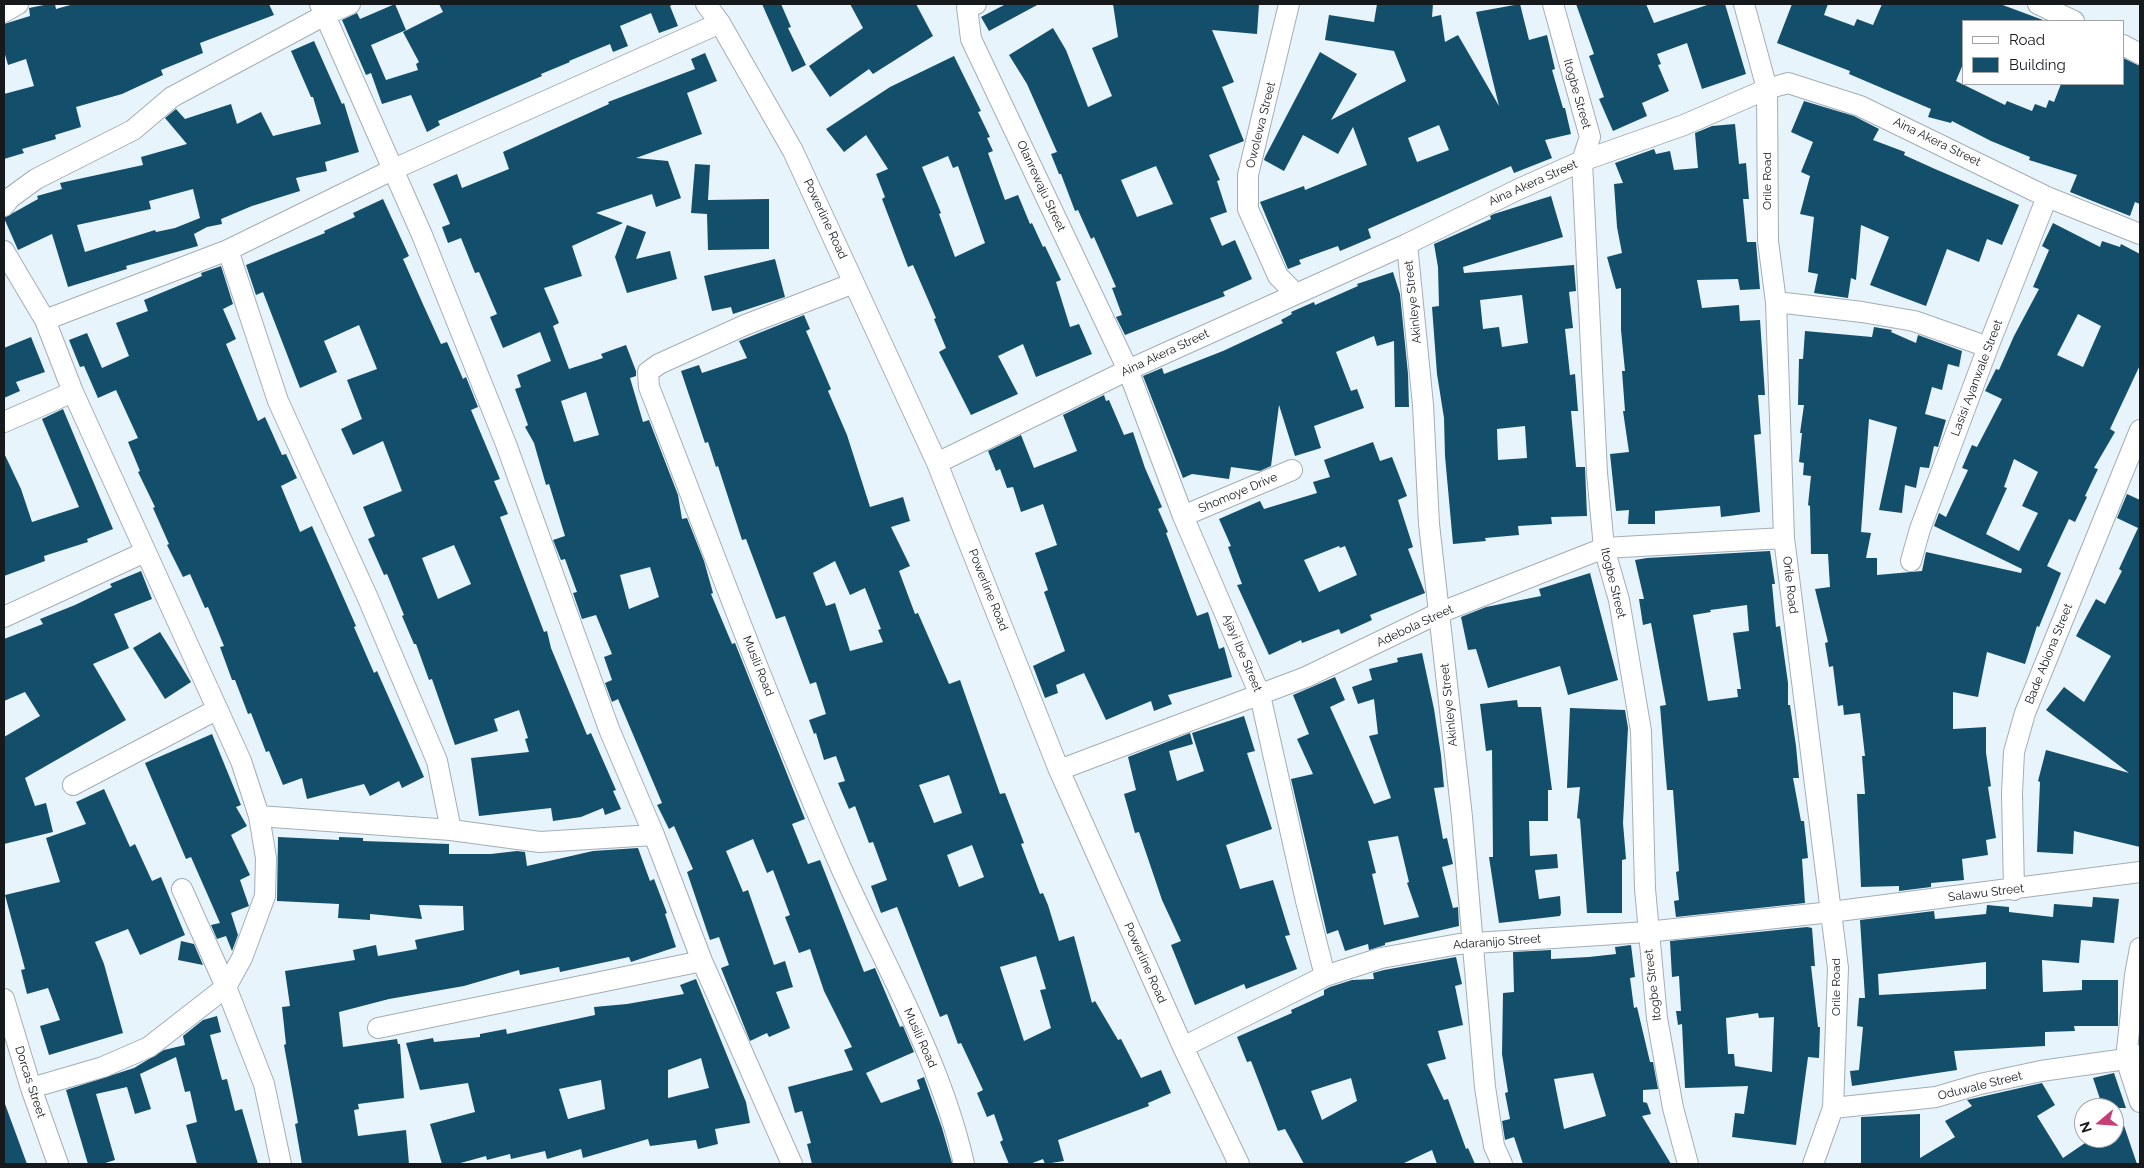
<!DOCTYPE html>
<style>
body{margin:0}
#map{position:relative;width:2144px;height:1168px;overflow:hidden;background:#e8f4fb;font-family:Raleway,sans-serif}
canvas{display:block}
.frame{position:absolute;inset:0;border:5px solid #161a1d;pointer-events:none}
.legend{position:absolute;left:1962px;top:20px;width:162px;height:65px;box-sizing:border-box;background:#fff;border:1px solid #a2a3a5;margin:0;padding:6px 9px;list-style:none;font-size:15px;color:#161a1d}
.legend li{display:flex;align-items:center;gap:10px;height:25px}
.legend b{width:25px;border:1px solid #a2a3a5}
.north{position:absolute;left:2074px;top:1098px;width:50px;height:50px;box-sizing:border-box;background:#fff;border:1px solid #a2a3a5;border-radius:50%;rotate:252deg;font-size:14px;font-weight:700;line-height:20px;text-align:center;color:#161a1d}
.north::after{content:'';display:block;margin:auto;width:18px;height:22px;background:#c73d75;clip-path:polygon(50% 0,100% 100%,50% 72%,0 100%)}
</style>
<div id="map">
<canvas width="2144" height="1168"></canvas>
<div class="frame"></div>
<ul class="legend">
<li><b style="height:6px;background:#fff"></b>Road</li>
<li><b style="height:14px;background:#134e6b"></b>Building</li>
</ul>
<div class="north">N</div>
</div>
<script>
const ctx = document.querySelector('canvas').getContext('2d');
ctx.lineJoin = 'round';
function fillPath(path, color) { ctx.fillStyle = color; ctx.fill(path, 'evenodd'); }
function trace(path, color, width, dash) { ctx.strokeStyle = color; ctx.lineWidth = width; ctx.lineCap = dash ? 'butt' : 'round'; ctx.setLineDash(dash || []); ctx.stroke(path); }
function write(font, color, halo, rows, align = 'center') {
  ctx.font = font + ' Raleway,sans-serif'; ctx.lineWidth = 5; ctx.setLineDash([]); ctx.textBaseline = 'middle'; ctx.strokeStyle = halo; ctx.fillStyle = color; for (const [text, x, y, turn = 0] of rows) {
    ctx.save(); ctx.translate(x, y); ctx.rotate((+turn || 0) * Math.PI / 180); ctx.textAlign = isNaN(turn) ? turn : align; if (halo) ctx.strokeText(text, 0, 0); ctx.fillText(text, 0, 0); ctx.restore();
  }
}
fillPath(new Path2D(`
 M49,4H55L56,9L74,4H269L274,15L200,43L203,53L161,70L163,75L122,94L76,107L81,127L55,135L56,139L22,149L24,153L4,159V94L34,86L26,59L8,65L4,51V24L30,16L29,8Z
 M395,4L406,30L371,45L386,80L418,70L416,64L419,62L403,32L443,12L439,4H673L670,6L678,26L659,33L651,13L620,26L628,46L613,52L610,44L569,61L570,62L541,74L542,76L438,121L440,125L427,132L411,95L382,104L371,73L366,75L342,20L357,13L360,19Z
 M762,4H781L791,27L788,28L806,65L792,72Z
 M850,4H916L933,36L873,74L869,69L830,97L809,66L863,28Z
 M1006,4H1039L989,31L981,17Z
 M1113,4H1259L1257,34L1212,30L1234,82L1222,87L1244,141L1209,155L1220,180L1217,181L1227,212L1210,218L1222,246L1235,240L1252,279L1223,292L1225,296L1125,335L1116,317L1122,315L1112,288L1116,287L1094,237L1091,239L1078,210L1075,211L1061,174H1059L1051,154L1057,152L1027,84L1009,55L1053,28L1066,50L1088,107L1112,96L1092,48L1118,37ZM1156,166L1173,204L1137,217L1121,180Z
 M1377,4H1433L1432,17L1441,15L1445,42L1458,35L1499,106L1476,12L1520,4L1529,40L1547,35L1555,69L1552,70L1563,108H1565L1571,134L1545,140L1552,158L1514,173L1511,166L1368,229L1371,238L1340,251L1338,246L1299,260L1301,264L1288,269L1260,202L1304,186L1305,190L1367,165L1353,127L1338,154L1303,135L1284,171L1264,160L1265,157L1320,52L1357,74L1331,120L1406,81L1394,51L1325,40L1329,15L1374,22ZM1439,125L1449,150L1417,162L1408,138Z
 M1576,4H1646L1654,23L1710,4H1725L1746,74L1702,89L1687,43L1657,54L1661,64L1658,65L1669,91L1642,103L1647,116L1613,131L1599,99L1604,97L1589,56L1594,54Z
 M1792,4H1828L1824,15L1854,26L1857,19L1873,25L1882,4H2000L2043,20L1963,21V64L1956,81L2005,105L2007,101L2032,111L2035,104L2046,108L2049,100L2054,102L2061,84H2123V58L2140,66V204L2135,202L2130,216L2070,192L2077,175L2029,160L2030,157L1991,141L1952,121L1951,123L1928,117L1931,109L1849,74L1850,71L1777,43Z
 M314,41L342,104L344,103L359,152L325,162L327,171L296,178L300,191L252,206L221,219L222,224L207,227L194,234L198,246L126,266L127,269L68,287L52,234L18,250L4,218L38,199L37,196L62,189L60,183L143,165L141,157L187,144L165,118L176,109L185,119L231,104L237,124L261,112L273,136L321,124L313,97H311L291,51ZM193,189L200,218L175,228L156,232L155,230L85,252L77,225L151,209L149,201Z
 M705,53L717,81L687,93L702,134L636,158L668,161L681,198L656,207L652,194L596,213L623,223L572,246L582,276L544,288L559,323L553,326L569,369L603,358L601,354L626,345L636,371V376L630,378L643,422L649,420L678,495L682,519L687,518L704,561L713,593L711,594L732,644L735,643L805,819L792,824L808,864L820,860L864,972L875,968L900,1027L903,1026L914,1052L866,1073L881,1103L920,1089L917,1080L924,1077L942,1128L952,1163L812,1164L807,1144L811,1143L802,1111L795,1113L788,1087L853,1070L844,1050L852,1047L824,991L810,949L799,953L785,917L790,915L773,870L767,873L753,839L726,851L743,892L748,890L774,965L785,961L793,987L776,992L790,1028L769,1037L767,1033L750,1041L721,968L729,965L719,937L710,940L687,872L693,869L674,826L669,829L657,805L662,803L618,699L612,702L605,683L612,680L604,657L612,654L596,615L582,619L573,593L577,592L565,559L561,560L553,540L565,536L549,484L546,485L534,443L525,427L528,425L515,389L521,387L517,375L551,361L540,332L503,348L490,317L497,314L479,272L475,273L461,238L448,243L442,227L450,224L433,184L457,174L462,188L509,169L503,152L609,104L608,102L695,69L691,59ZM586,392L599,435L574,442L561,401ZM650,567L659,597L629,609L620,575Z
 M954,56L981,111L978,112L990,137L987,138L993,151L988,153L1005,200L1018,195L1030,224L1032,223L1043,247L1045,246L1061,280L1056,282L1070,327L1079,324L1092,354L1036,377L1023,344L998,356L1018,394L971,415L939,352L946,348L934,319L936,318L913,265L908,267L882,199L885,197L876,174L888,169L866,135L844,152L826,129L890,87ZM948,156L953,168L958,166L985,243L955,257L939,214L941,213L922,167Z
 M1804,101L1854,116L1879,129L1873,140L1905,152L1904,155L1935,169L2019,205L2002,245L1987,239L1979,262L1947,249L1926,306L1870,285L1889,237L1861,225L1856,280L1851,278L1848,298L1814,293L1818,274L1808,272L1814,217L1800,214L1810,176L1801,172L1813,142L1791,132Z
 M1735,124L1739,164L1746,163L1749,199H1743L1747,242H1756L1760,289L1740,290L1738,279L1697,280L1702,308L1739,305L1740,321L1760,320L1765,395H1758L1761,434L1754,435L1760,512L1721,517L1720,506L1655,511V524H1628L1629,510L1616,511L1610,454L1629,452L1623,411H1625L1622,371H1625L1621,330V288L1616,289L1607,257L1622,253L1617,227L1614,184L1623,183L1615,163L1654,149L1656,154L1670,151L1674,170L1698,168L1695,133L1712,126Z
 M695,164L710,165L708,200L769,199V249L708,250L707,214L691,213Z
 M1551,196L1563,237L1463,267L1464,273L1574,265L1576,291L1569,292L1573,328L1565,329L1570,375L1575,374L1578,411H1571L1576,467H1585L1587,516L1551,517L1552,524L1518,526L1519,535L1485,538L1486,541L1453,544L1445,456L1444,418L1437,374L1432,307L1439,306L1438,267L1434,244L1491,219L1490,216L1494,214ZM1522,295L1528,343L1502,347L1499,327L1483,329L1480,300ZM1525,426L1527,458L1498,460L1497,429Z
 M383,199L409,256L403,259L422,302L441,344L447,342L463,379L466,377L478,407L471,410L500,479L494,481L508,514L500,517L544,632L547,631L551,648L587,735L591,733L616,790L613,791L621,809L605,815L603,808L581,817L553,821L551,808L479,816L471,758L529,752L525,739L528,738L519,710L494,719L498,731L455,745L432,679L429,680L416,644H414L402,616L404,615L387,574L384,575L368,539L375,536L363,507L402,491L383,441L353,455L341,429L362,419L347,380L377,369L359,325L324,341L337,372L300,388L263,292L256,295L246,265L325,233L324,231L355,217L353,213ZM454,545L471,584L438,599L422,558Z
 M2053,223L2100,247L2102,241L2120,247L2121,244L2140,254V365L2110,429L2115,432L2094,468L2098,469L2085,496L2087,497L2075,522L2069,519L2047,566L2061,573L2039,627L2037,626L2025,664L1987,652L1978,697L1953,692V729L1986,727V753L1991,786L1988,787L1996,838L1986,840L1988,855L1962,859L1964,880L1931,883V887L1899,891V886L1861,887L1857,794H1865L1862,756H1865L1860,713L1844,715L1843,705L1838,706L1833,666L1829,667L1825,643L1828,642L1815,589L1830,587L1828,554H1811L1810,506L1808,505L1811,476L1803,475L1804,463L1799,462L1802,433H1800L1804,405H1798L1799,359H1803L1805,331L1872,337L1874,327L1892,330L1891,332L1916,343L1918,335L1962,351L1959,367L1948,364L1942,390L1932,387L1925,414L1946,420L1938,447L1934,446L1929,468L1920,467L1916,488L1905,485L1902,513L1879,510L1897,427L1869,419L1861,532L1871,533L1866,558H1877V575L1922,571L1926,552L2021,573L2022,569L1934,526L1939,513L1946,517L1968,470L1962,468L1972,445L1977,447L2002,399L1985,391L1996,369L1999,370L2014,336L2039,289L2033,287L2049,250L2042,246ZM2078,314L2101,326L2083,367L2057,355ZM2014,459L2038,472L2022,506L2038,513L2019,551L1986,534L2007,488L2004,487Z
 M627,225L646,232L636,259L670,251L677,279L627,293L615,257Z
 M775,259L785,297L733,314L731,307L712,311L704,276Z
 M221,266L233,304L223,309L236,339L226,344L258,421L265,417L282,455L286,454L297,478L281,486L300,532L312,526L356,626L354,627L374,673L377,671L424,777L402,788L399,781L370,796L364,784L307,799L302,778L283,785L269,751L266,752L251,713L248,714L235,680H232L220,647L224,646L208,607L205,608L190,574L183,577L167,545L169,544L153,508L155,507L138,472L140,471L128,442L138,438L116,390L98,398L84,366L80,367L69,340L87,333L102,368L129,356L116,323L148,311L144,300L202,276L201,273Z
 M1393,272L1400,294L1408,374L1409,407H1395L1394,341L1377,346L1374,336L1336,352L1351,391L1357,389L1364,408L1314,426L1321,448L1295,456L1279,405L1271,466L1260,471L1231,467L1229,479L1192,474L1183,478L1143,376L1162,368L1164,374L1223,351L1283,323L1281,320L1292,314L1291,312L1314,302L1315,305L1358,286L1357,284Z
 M804,315L810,329L806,331L831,389L828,391L847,435L870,507L903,497L910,521L891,527L910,566L899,571L915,614L918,613L949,684L960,680L1000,794L1005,793L1024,843L1021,844L1040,894L1043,893L1048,905L1059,941L1074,936L1092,1003L1095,1001L1118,1040L1121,1039L1141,1078L1161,1070L1171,1093L1148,1103L1149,1106L1058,1140L1064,1161L1045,1164L1043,1159L1030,1164H1009L1000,1142L1003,1140L994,1114L987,1117L977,1093L983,1090L961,1043L958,1044L947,1014L940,1017L897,907L881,913L871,886L887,880L873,842L869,843L855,806L849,809L838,783L845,781L836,756L824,760L816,733L814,734L809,720L826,714L816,682L810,684L785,616L776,619L746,539L742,540L718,466L716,467L708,442L705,443L681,371L699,365L702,373L747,358L739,341ZM835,561L850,595L865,588L881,629L878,630L883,642L850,651L835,603L826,606L813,573ZM949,775L962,813L934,823L919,785ZM972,845L984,877L959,887L947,855ZM1036,956L1046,989L1040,990L1051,1028L1024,1041L1000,967Z
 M31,337L45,372L16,382L20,391L4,398V348Z
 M1104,395L1106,401L1109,400L1124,435L1133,432L1145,468L1162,507L1158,509L1168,532L1166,533L1197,616L1208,612L1219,649L1224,647L1232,677L1168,695L1172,704L1154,711L1151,701L1106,720L1084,673L1056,685L1058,693L1045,698L1033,666L1065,651L1044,592L1048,590L1035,553L1057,545L1043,504L1021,512L1013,487L1007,488L1000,469L996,471L988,451L1021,435L1034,468L1077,451L1063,415Z
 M63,409L113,529L87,539L88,542L44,556L45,561L4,576V453L21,489L32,522L79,507L42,419Z
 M1373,442L1380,461L1392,457L1407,496L1398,500L1413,547L1408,549L1425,593L1370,615L1372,620L1341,634L1339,629L1302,643L1301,640L1269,655L1237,585L1242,584L1228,547L1231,546L1219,519L1260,501L1264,509L1317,493L1313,482L1330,477L1324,460ZM1339,546L1340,548L1345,546L1357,575L1319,592L1304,560Z
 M2127,494L2140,500V847L2074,831L2073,854L2037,852L2040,782L2038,781L2046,750L2129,773L2046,710L2064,687L2084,702L2111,656L2076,636L2096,599L2105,604L2122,571L2119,569L2138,528L2117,518Z
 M1770,551L1775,584H1772L1776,627L1780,626L1788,683V705H1790L1796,746L1799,778H1793L1801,821H1804L1808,858L1802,859L1805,903L1676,917L1674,901L1679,900L1676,872L1679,871L1673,790H1667L1660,706L1666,705L1651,623L1643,625L1639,599H1644L1635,560L1647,558ZM1747,605L1749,631L1733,633L1741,689H1737L1738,697L1708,701L1693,615L1711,612L1710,610Z
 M141,571L152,599L114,614L129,648L93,664L126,720L25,778L35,806L46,803L53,832L4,844V737L40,716L25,692L4,701V639L43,624L40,619L75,605L112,587L110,584Z
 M1590,573L1618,680L1568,695L1560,666L1488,688L1476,649L1468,650L1461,617L1486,607L1541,596L1539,589Z
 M160,632L191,682L165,699L133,648Z
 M1422,653L1434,709L1441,755L1444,787L1434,788L1443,839L1447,838L1453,864L1442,867L1453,908L1458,907L1459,926L1385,943V945L1369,950L1368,944L1345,951L1338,930L1327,934L1291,779L1313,774L1297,739L1309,734L1293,695L1335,677L1345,700L1330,707L1374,804L1391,798L1369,736L1378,734L1374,699L1358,704L1352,687L1372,680L1369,669L1398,662L1397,658ZM1398,836L1409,882L1407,883L1419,917L1384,925L1372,874L1376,873L1368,841Z
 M1517,700L1518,707H1541L1552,790H1548V821H1529L1530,856L1557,854L1558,868L1535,870L1539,899L1560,896L1561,913L1560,916L1499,923L1489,857H1493L1492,750L1486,751L1480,704Z
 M1570,708L1625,710L1628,728L1623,823L1626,859L1622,860V913H1587L1580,819L1577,818L1580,787L1567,788Z
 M1244,716L1255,751L1247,753L1272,829L1226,845L1240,889L1273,880L1290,935L1285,936L1297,969L1246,989L1244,984L1195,1005L1171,945L1181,941L1162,900L1139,832L1135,833L1124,794L1136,790L1128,757L1190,733L1193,744L1169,751L1177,781L1204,771L1192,733Z
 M212,734L241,805L236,807L247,826L231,835L250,875L240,880L249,906L231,913L238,935L232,951L226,936L217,939L211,925L220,923L191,857L186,859L145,763Z
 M104,789L130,847L135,844L152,881L161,877L185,935L140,955L128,929L95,942L104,964L123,1033L49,1055L40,1026L60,1020L48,988L27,994L21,970L25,969L5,895L60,882L46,838L86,824L76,802Z
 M278,837L339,840V837L363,838V841L449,844V854H491L517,851L525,852L527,866L593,851L638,848L650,881L654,879L667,913L665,914L676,947L631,962L629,957L560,972L559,967L520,975L519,970L464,986L389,999L339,1012L343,1047L397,1039L398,1044H400L404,1098L358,1104L359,1109L354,1110L358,1136L406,1130L409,1164H302L295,1124L298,1123L284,1045L286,1044L282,1007L290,1006L285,971L355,960L353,950L376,945L378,956L417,949L415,940L464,930L463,906L419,905L422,919L370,914V920L338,918L339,904L277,901Z
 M2093,897L2119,899L2114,943L2081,940L2079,963L2042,960L2043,992L2082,990V980H2118V1026H2074L2075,1031L2045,1032V1046L1954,1051L1957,1070L1852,1086L1850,1071L1859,1070L1863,1027L1857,1026L1859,998H1865L1860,920L1934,911L1935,919L1986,914L1987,905L2009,907V912L2053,917L2054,904L2092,907ZM1986,962V989L1879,995L1878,974Z
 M1807,927L1812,928L1815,966H1811L1818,1027H1820L1819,1058L1808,1057L1796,1145L1732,1137L1735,1113L1744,1114L1748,1086L1685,1088L1682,1024L1678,1025L1676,1011H1681L1679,976L1672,977L1670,941ZM1758,1013L1759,1018L1774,1017L1772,1072L1735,1066L1734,1054H1728L1726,1018Z
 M181,941L194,944L203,965L178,960Z
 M1631,945L1635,977L1630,978L1634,1008L1637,1007L1650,1062H1653L1658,1089L1643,1090V1102L1647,1103L1651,1114L1642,1116L1671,1164H1523L1514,1137L1505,1140L1502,1121L1510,1119L1505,1093L1508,1092L1502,1054L1503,993L1514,992L1513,952L1551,950V959L1589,957L1616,954L1615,947ZM1593,1073L1606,1116L1564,1129L1554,1079Z
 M1456,957L1462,984L1455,986L1463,1025L1438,1031L1446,1059L1427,1064L1444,1100L1448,1099L1466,1149L1468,1148L1475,1164H1437L1432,1150L1402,1164H1304L1285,1129L1278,1131L1251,1061L1247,1062L1237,1037L1292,1013L1291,1010L1324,995V990L1330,987L1352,980L1374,979L1373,973L1384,970ZM1351,1078L1357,1101L1322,1120L1311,1091Z
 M696,979L746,1102L750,1123L715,1129L718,1144L698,1149L696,1140L650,1146L648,1139L583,1158L581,1149L547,1159L545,1151L511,1159L510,1154L487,1160L486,1156L457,1164H442L430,1124L475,1112L468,1083L420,1090L406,1043L433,1038L434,1042L480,1037V1034L506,1029L507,1034L595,1015L594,1007L627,1004L684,994L680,985ZM701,1058L709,1088L668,1098V1070ZM601,1080L605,1109L568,1119L559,1089Z
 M217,1016L221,1032L210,1035L222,1080L227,1079L235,1111L242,1109L258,1164H197L186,1125L197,1122L190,1091L185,1092L176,1057L140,1074L151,1109L135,1114L127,1087L96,1094L115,1160L102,1164H88L66,1090L134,1068L164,1050L185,1045L183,1036L203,1020Z
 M2114,1073L2126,1108H2118L2137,1164H1861V1117L1920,1114V1158L1955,1137L1945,1121L1972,1106L1967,1100L2042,1083L2055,1105L2037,1116L2063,1158L2085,1143L2083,1138H2114V1108H2103L2093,1078Z
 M5,1104L27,1164H4Z`), '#134e6b');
const minor = new Path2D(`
 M320,4L422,235L506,444L609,729L654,835L702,961L792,1164
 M706,4L720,23L793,151L937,463L1059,770L1183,1047L1239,1164
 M976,4L967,7L971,39L1128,370L1183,516L1260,695L1306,901L1325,976
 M1289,4L1248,175V209L1278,276L1296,294
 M1553,4L1590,137L1582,161L1597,473L1604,548L1619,600L1641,731L1645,889L1657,1018L1673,1108L1688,1164
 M1744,4L1767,89L1768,241L1776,302L1784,538L1838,968L1833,1108L1813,1164
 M2038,4L2074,21
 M4,12L18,4
 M2123,45L2140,54
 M4,206L10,198L36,179L133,130L172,97L325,15L350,4
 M1407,244L1423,405L1429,524L1462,817L1485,1087L1494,1146L1502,1164
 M228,250L278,401L367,596L437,761L451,830
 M4,251L45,320L73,392L241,761L259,816L266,858L265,896L242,958L226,987L149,1047L103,1067L31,1088
 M854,283L745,325L659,364L648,372L649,387C711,545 770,706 838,861C882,961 940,1057 964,1164
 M1776,302L1862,312L1914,321L1988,347
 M45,320L228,250L394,169L720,23
 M4,422L73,392
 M937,463L1128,370L1407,244L1519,189L1582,161L1684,125L1767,89L1788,83L1860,106L2047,197L2140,234
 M1183,516L1292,470
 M1911,561L1920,529L1988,347L2047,197
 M4,617L145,552
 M1059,770L1306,677L1439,613L1604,548L1784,538
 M73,785L216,710
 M259,816L451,830L540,842L654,835
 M182,889L226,987L264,1084L281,1164
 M2014,890L2012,793L2014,752L2025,713L2140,430
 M2140,948L2135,975L2126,1059L2140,1102
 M4,999L31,1088L58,1164
 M378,1028L702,961
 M1183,1047L1325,976L1381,958L1459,944L1647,932L1831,912L2140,872
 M1833,1108L1936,1097L1980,1084L2041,1071L2126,1059L2140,1055`);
trace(minor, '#a3aeb4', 22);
trace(minor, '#fff', 20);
write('12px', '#161a1d', '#fff', [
 ["Itogbe Street",1577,94,74],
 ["Owolewa Street",1261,125,-76],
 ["Aina Akera Street",1937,142,26],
 ["Orile Road",1767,181,-90],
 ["Aina Akera Street",1533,183,-24],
 ["Olanrewaju Street",1041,186,65],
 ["Powerline Road",825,219,65],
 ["Akinleye Street",1413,302,-96],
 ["Aina Akera Street",1165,353,-25],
 ["Lasisi Ayanwale Street",1977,378,-69],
 ["Shomoye Drive",1238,493,-23],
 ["Itogbe Street",1613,583,76],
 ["Orile Road",1790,585,83],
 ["Powerline Road",988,590,68],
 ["Adebola Street",1415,626,-25],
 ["Ajayi Ibe Street",1242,653,67],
 ["Bade Abiona Street",2049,654,-68],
 ["Musili Road",758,666,68],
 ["Akinleye Street",1449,705,-96],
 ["Salawu Street",1986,893,-7],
 ["Adaranijo Street",1497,942,-4],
 ["Powerline Road",1145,963,66],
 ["Itogbe Street",1653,985,-97],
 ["Orile Road",1836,987,-90],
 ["Musili Road",920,1038,66],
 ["Dorcas Street",30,1082,72],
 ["Oduwale Street",1980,1086,-14]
]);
</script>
